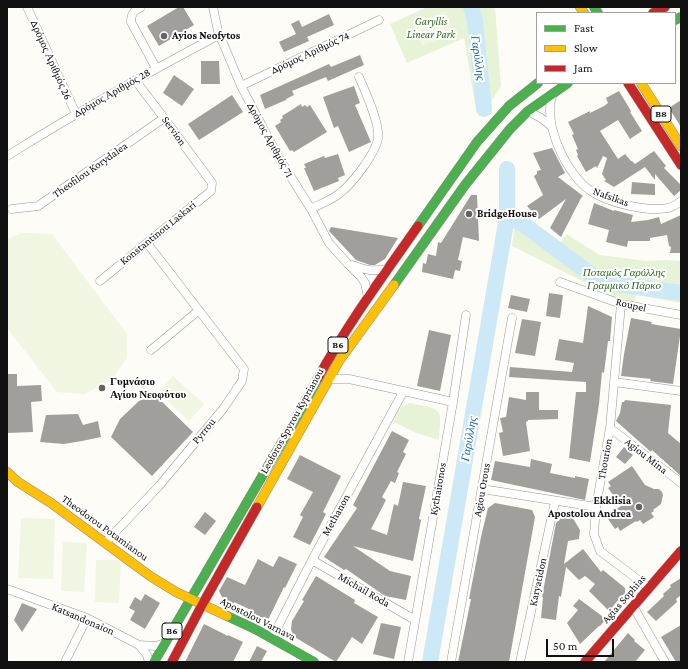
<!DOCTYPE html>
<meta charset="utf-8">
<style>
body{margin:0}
#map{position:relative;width:688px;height:669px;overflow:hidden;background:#fdfcf7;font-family:"Crimson Pro",serif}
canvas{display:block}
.frame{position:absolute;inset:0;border:8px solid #111;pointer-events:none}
.legend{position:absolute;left:536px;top:12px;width:140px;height:72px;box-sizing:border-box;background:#fff;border:1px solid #a0a0a0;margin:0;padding:5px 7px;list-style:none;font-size:12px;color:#111}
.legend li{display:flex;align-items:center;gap:8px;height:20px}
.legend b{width:20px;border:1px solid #a0a0a0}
.scale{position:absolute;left:546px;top:639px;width:68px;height:18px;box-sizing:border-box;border:2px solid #111;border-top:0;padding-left:5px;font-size:12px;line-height:14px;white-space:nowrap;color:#111;-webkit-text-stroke:3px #fff;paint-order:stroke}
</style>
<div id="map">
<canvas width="688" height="669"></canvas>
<div class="frame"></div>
<ul class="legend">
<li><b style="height:5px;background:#4caf50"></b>Fast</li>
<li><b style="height:5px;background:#ffc107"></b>Slow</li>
<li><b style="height:5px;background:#c62828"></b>Jam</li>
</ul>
<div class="scale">50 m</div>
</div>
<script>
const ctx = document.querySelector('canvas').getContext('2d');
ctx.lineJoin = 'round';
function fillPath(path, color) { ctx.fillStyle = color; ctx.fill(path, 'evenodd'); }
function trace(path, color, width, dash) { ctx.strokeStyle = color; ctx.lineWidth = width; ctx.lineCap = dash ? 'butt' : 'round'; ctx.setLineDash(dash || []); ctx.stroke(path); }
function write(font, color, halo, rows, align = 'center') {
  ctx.font = font + ' "Crimson Pro",serif'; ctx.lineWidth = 4; ctx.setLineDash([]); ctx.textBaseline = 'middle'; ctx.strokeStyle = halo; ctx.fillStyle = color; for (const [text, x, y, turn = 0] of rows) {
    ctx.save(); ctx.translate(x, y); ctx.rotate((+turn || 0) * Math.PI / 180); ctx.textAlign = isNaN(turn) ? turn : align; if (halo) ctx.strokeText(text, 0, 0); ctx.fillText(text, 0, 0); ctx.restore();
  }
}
fillPath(new Path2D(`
 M427,7H495L501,86L489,105L475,104L464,38L407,63L390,24Z
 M516,215L560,244L566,234L600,255L646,261L665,260L681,261V303L637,295L633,303L622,301L512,246Z
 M410,403C443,410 442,406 439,440L414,432L394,422C395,412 401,405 410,403Z`), '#e7f3d7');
fillPath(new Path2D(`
 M445,11L455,32L422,46L413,25Z
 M21,233L52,234L127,334V358L111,380L85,394L57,392L7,328V239Z
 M173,376L204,404L189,421L158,392Z
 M21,518L55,519L53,579L18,578Z
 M63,542L87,543L84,592L61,591Z
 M96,560H121L119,603L95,602Z`), '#f0f6e1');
trace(new Path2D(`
 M471,7L475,21L484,109
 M507,169V217L523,224L601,282L681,293
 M430,662L507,217`), '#cde8f7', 16);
fillPath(new Path2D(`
 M179,7H183L194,25L159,46L147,26Z
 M329,14L334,25L307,37L309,41L284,52L279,42L296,34L291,24L299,20L302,27Z
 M360,55L364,65L328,81L326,77L292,91L294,95L286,99V100L265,109L260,95L329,64L331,67Z
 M201,61H219L220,84H201Z
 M174,75L194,89L182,106L163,93Z
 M354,86L360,103L355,105L371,142L349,152L338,126L334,128L323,97Z
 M619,91L631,111L630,112L642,131L630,139L618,120L600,131L618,159L625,154L631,161H632L635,164L654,151L666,166L664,168L681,185V190L674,196L655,174V180L645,167L614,187L604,181L606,180L602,174L607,158L603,156L597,168L596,166L586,172L577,156L578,155L576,150L578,149L572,135L574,134L568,122L590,111V113L604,106L608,103L606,98Z
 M232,95L243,112L199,140L188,124Z
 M681,100V127L669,108Z
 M301,104L302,107L305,105L307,107L310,105L327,132L294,152L292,150L290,151L275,126L281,122L280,120L283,118L282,116Z
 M552,148L565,173L558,177L583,196L581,198L561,237L550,228L566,199L539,219L527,206L543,195L534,176L537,174V171L541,170L533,153Z
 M338,154L345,175L338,178L339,181L314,191L304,168H306L304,164L324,156L325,158Z
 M632,182L655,184V195L631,194Z
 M471,195H477L479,241L463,237L458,260L462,261L460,271L455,270L453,279L422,272L423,263L426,264L428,254L436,256L438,242L441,243Z
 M594,203L614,211V210L633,215L631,222L648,220L659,217L661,224L681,215V253H670L671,247L669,246L667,235L650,238V241H628L627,247L606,242L609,230L588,224Z
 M331,227L398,238L385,259L375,265H370L356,260L329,231Z
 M549,293L563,295L560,318L546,316Z
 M511,295L530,299L527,312L508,308Z
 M588,306L612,317L610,341H608L604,373L602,372L599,404L590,462L569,458L576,392H586V382L509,377L510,367L572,372L574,363L555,360L559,339L583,343Z
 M631,318L652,322L651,324L681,329L673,384L650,381L651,379L621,376L624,354Z
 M522,319L541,322L535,356L515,353Z
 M429,330L451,335L440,391L417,386Z
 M7,374H17V386L41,385L42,401L31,402L33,432L7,433Z
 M526,392H539V410H558V419L528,420V421L526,422L530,451L503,456L499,433L503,432L500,418L506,417L509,397L526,400Z
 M154,394L193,432L152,476L111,437L120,419L139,401Z
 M625,400L671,405L668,433L681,444V476L652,450L651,452L616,421L620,413L622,402H624Z
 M78,414L83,425L98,421L101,437L82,441L64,444L40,442L46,415Z
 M392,431L409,440L403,452L406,454L397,472L399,473L395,483L391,481L382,497L386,500L371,529L387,535L394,504L398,506L403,482L426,486L419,519L421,520L413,561L353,546L390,571L411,576L406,600L385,596L346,569L344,570L324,557L357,508L353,505Z
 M624,447L633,455L625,464L616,457Z
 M300,455L341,476L323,512L326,514L310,545L293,537L303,517L300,515L313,492L287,479Z
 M531,459L552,464L550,473L575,478V476L589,479L585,500L491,480L495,461L530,467Z
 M632,466L645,485L654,489H659L662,492L663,495L661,504L653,510L654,511L651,513L654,517L643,524L640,520L637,522L636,521L620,531L618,527L615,529L608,519L611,517L609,514L621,506L608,488L611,486L608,482Z
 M495,503L532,510L535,517L509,662H458L471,599H469L481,537L488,508Z
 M205,512L216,521L205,535L194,527Z
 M563,516H568L574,520L580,530L579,539L568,541L564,564L583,549L601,572L603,570L625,588V595L622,599L620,598L609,611L589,591L595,584L585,576L579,580L566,567L561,597L559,596L556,620L541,618L543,597H542L556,523Z
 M279,556L297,564L285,588L284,587L267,622L249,614L251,610L234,602L233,605L227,602L226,598L222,597L219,591L227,577L245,585L258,559L273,567Z
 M316,576L355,600L354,603L378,617L362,644L352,637L336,662L293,636L291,629L292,621L304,601L302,600Z
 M681,578V595L676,599L677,602L656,621L647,612L664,596L663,594L671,587L670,585Z
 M145,594L160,603L145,629L130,620L135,611L129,608L135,597L141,601Z
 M579,599L606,619L600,626H599L580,644L567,623L578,610L573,606Z
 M22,603L37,609L22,632L14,620Z
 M381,623L401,627L394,659L373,654Z
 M204,624L228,636V635L243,642L233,662H185Z
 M681,625V662H676L661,637Z
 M628,633L635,640L634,641L645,650L635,662H604Z
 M257,646L267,651L261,662H249Z`), '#a19f9c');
const street = new Path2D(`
 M27,7L76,114
 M141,7C134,11 131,13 131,22L156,68
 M213,7L218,31L241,86L279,158L311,209L329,243L347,263L361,277L365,283L368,297
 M241,86L379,20
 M553,94C541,121 567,176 591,191C608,203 647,212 668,208C673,207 677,204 681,201
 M528,111L541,118L552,127
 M7,156C76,113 147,73 219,35
 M12,209L38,206L164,118
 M311,209C320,204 332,200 340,193C352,184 376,153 378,138C380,123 365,91 359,77
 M352,265C366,270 372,272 388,269
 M100,281L211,191L212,183L164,118L135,80
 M560,282L621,304L681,315
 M621,304L610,428L596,507L594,534L600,551L649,588
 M151,350L198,311
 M329,379H349L453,402
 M614,382L681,391
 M610,428L681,483
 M482,489L596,507
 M105,543L159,486L223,409L242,381L244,369L147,243
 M312,560L415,620
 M7,589L87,618L139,645L147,655L149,662
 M633,606L665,662
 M272,638L312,560L403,392
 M139,645L156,646L165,643
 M65,662L87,618
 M408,662L453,402L466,315
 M451,662L512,318
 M520,662L555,502`);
const fast = new Path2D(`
 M594,7L598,13
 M675,20L681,17
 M418,226L477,142L509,106L538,83
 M394,285L465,185L510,129L528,111L568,83
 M227,616L255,629L314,662
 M154,662L296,418L318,378`);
const slow = new Path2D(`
 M580,7L584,13
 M641,83L681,146
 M7,472L18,482L51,503L150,576L176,592L227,616
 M257,507L339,361L394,285`);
const jam = new Path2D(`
 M653,13L665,7
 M628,83L681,165
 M318,378C347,325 383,276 418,226
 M172,662L202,605L257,507
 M585,662L681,551`);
trace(street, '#979795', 9);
trace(fast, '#8e8d8b', 10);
trace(slow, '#8e8d8b', 10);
trace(jam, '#8e8d8b', 10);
trace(street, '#fffffe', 8);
trace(fast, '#4caf50', 9);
trace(slow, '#ffc107', 9);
trace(jam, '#c62828', 9);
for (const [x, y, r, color] of [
 [164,36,4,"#646362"],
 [469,214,4,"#646362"],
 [102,388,4,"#646362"],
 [639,507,4,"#646362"]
]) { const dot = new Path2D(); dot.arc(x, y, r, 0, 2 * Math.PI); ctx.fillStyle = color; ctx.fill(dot); trace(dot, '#fff', 1.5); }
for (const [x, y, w] of [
 [661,114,20],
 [338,345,20],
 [172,631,20]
]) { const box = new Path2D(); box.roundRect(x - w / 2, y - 8, w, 16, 3); ctx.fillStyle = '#fff'; ctx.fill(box); trace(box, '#111', 1); }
write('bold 10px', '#111', null, [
 ["B8",661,114],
 ["B6",338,345],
 ["B6",172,631]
]);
write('italic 11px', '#2f6b1f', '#fff', [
 ["Garyllis",431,22],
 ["Linear Park",431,35],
 ["Ποταμός Γαρύλλης",624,273],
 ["Γραμμικό Πάρκο",624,286]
]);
write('bold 11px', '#111', '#fff', [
 ["Ayios Neofytos",172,36],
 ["BridgeHouse",477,214],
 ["Γυμνάσιο",110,382],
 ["Αγίου Νεοφύτου",110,395],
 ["Ekklisia",631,501,"right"],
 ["Apostolou Andrea",631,514,"right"]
], 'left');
write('11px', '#111', '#fff', [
 ["Δρόμος Αριθμός 74",310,53,-25],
 ["Δρόμος Αριθμός 26",51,60,66],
 ["Δρόμος Αριθμός 28",112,93,-30],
 ["Servion",174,131,54],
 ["Δρόμος Αριθμός 71",270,140,61],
 ["Theofilou Korydalea",90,170,-35],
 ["Nafsikas",611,197,20],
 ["Konstantinou Laskari",158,233,-39],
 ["Roupel",631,305,13],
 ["Leoforos Spyrou Kyprianou",292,421,-61],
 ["Pyrrou",204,431,-50],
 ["Agiou Mina",646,456,38],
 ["Thourion",605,459,-80],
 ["Kythaironos",438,489,-80],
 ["Agiou Orous",482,490,-80],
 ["Methanon",336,515,-61],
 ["Theodorou Potamianou",105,528,36],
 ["Karyatidon",538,582,-78],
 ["Michail Roda",364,590,30],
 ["Agias Sophias",624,599,-49],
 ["Katsandonaion",83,619,23],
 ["Apostolou Varnava",258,619,27]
]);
write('italic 12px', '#1768a6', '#fff', [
 ["Γαρύλλης",478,58,82],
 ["Γαρύλλης",469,439,-80]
]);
</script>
